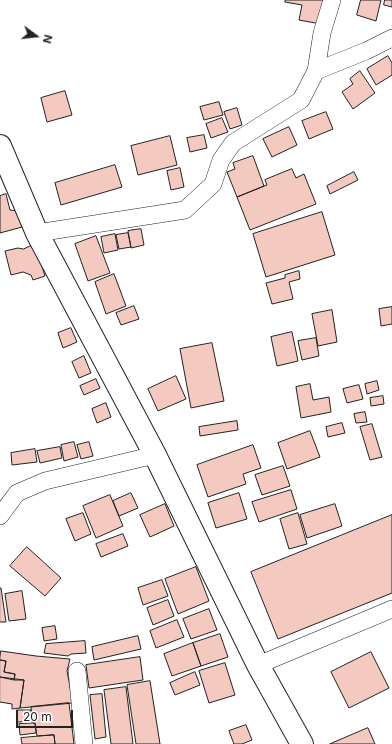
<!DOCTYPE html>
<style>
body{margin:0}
#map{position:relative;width:392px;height:744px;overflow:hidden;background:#fff;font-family:Inter,sans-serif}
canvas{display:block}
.north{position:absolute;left:16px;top:16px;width:40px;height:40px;-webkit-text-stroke:3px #fff;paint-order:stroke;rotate:105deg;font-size:11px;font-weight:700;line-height:16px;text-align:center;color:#222}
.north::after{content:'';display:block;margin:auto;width:14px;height:18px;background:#222;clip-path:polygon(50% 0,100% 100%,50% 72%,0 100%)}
.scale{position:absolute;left:16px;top:710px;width:57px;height:18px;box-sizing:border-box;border:2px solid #222;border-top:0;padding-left:5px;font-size:12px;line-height:14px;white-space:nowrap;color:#222;-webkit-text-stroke:3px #fff;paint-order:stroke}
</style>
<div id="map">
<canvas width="392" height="744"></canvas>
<div class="north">N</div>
<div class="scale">20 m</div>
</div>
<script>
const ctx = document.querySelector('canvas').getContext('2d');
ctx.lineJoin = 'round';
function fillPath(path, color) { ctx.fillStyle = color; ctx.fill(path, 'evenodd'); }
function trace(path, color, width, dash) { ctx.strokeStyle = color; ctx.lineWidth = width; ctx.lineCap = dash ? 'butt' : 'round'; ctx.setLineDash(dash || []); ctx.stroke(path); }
const building = new Path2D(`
 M286,0H326L321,24L299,20L302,5L285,2Z
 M361,0H381L376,21L357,15Z
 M385,0H392V7L384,5Z
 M388,56L392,63V75L376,85L367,69Z
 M360,71L375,93L353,109L342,92L353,84L350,79Z
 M65,91L72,115L47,122L41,98Z
 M219,102L223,115L204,120L200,107Z
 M237,108L242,125L230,129L224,112Z
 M326,112L333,129L309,139L302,121Z
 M222,118L228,132L211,138L206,124Z
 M289,127L297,145L272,157L263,139Z
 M204,135L207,148L190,152L187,138Z
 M170,136L177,165L138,175L131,146Z
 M253,156L264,186L237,197L227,172L235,169L233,163Z
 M115,165L122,187L61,205L55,183Z
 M180,168L184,187L171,190L167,171Z
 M292,169L296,178L304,174L316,204L250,230L237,197L267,185L265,180Z
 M354,172L358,180L330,194L327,186Z
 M6,194L10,210L18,211L22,227L0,233V196Z
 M322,212L335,255L266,277L253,234Z
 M141,229L144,245L131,248L128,231Z
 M128,233L131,247L119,249L116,235Z
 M115,234L118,250L104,253L101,237Z
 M96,236L110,273L88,281L75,244Z
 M35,244L45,276L33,280L31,275L23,272L11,275L5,251L18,248L23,249Z
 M299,271L300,279L289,282L293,299L272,304L266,283L285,278V275Z
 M114,274L126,306L106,314L95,282Z
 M134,306L139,319L121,325L116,313Z
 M392,307V324L381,326L379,309Z
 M332,310L337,342L318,346L312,314Z
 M71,328L77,342L63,348L58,333Z
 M292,332L298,361L277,366L271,337Z
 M316,338L319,356L302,360L298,341Z
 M212,343L224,401L191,408L180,349Z
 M84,356L91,373L79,378L72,362Z
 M176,376L186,399L158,411L148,389Z
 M96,379L100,388L84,395L80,386Z
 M377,381L379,390L367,394L365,384Z
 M310,384L313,400L329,397L331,412L301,418L296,387Z
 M359,385L363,399L347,403L343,389Z
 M383,396L384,404L371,406L370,398Z
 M106,403L111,417L97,423L92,409Z
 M365,412L367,422L356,423L354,414Z
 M237,421L238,430L200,436L199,427Z
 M342,423L345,433L328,437L326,427Z
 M372,424L382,457L370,460L360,427Z
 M310,431L320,457L287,469L278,443Z
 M74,442L78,457L64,461L61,445Z
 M89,442L93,456L81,459L77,445Z
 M253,445L261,468L243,474L246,484L208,497L197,465Z
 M60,447L62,458L40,463L37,451Z
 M35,449L37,462L12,465L11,453Z
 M283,466L290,486L262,495L255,475Z
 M291,490L297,509L259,522L252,502Z
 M131,493L138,508L119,516L113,501Z
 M239,493L247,519L216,528L208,503Z
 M110,495L123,526L96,538L83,506Z
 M165,504L174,526L150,537L140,515Z
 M335,504L342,526L307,538L300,515Z
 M83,513L91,534L75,541L66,519Z
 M298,513L307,544L289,549L280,519Z
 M392,515V593L278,639L251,572Z
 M123,534L128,546L101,557L96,544Z
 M27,547L61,578L45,596L10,566Z
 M196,567L209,601L178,614L165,579Z
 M162,580L168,596L143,605L138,588Z
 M0,588H1L6,622H0Z
 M22,591L26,619L9,621L5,594Z
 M168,600L174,616L153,625L147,608Z
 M209,609L217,630L191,639L183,619Z
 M177,620L184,637L156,648L150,631Z
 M55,626L57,639L44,641L42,628Z
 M220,634L228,657L201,666L193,643Z
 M138,636L141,649L94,660L92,647Z
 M85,641L86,653L71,654L68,656L44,653L46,644Z
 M193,643L201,666L172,676L164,654Z
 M1,651L36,656L70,659L67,671L73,703L20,708L24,680H14L15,674L4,672L6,661L0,660Z
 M371,652L389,688L349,708L331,672Z
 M140,657L143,680L89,688L86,665Z
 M0,660L6,661L4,672L15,674L14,680L0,677Z
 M225,663L235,695L209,703L199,671Z
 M195,672L200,685L175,695L170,683Z
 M0,677L24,680L20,708L12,709V704L0,702Z
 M150,681L160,744H136L127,685Z
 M126,687L133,744H111L104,690Z
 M102,694L106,737L95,739L90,695Z
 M69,703L74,744H55L54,735L37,736L35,723H33L32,721L31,707Z
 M17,710H31L32,721L18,722Z
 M33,723H35L36,733L20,735L19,724Z
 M246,725L252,740L242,744H234L229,731Z
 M368,728L375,744H330Z
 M54,735L55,744H22L21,738Z`);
fillPath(building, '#f3c9c0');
trace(building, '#222', 1);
const minor = new Path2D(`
 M316,71L366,51L392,38
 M37,233L185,210L213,184L221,160L233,143L301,100L316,71L322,33L332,0
 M0,516L17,493L45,481L155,455
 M258,665L392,609
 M77,671L84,744`);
const primary = new Path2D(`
 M0,146L37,233L155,455L258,665L302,744`);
trace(minor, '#222', 18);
trace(primary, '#222', 24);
trace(minor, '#fff', 17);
trace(primary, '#fff', 22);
</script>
